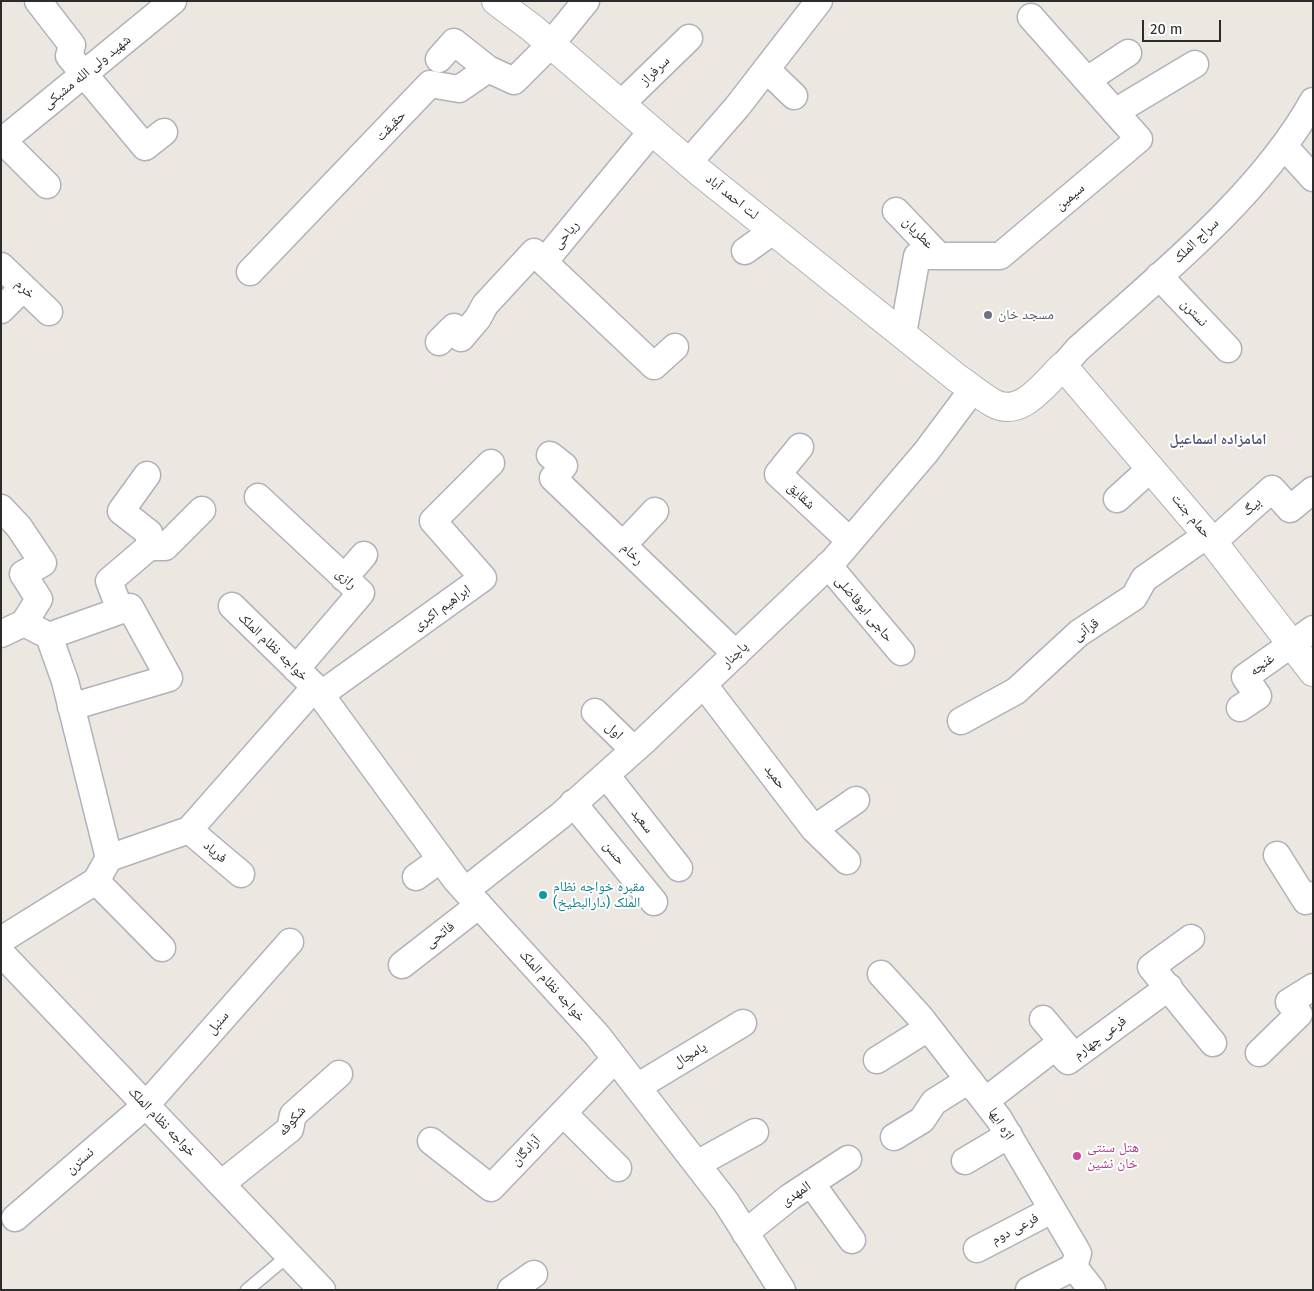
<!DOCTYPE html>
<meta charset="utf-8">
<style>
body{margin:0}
#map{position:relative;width:1314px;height:1291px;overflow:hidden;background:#ece7e0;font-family:"Fira Sans",sans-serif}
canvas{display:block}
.frame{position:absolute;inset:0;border:2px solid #2c2c2c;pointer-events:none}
.scale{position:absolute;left:1142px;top:20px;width:79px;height:22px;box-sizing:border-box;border:2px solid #2c2c2c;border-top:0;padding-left:6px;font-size:15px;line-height:18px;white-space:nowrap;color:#2c2c2c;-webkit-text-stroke:4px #fff;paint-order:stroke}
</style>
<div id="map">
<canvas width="1314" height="1291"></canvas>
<div class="frame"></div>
<div class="scale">20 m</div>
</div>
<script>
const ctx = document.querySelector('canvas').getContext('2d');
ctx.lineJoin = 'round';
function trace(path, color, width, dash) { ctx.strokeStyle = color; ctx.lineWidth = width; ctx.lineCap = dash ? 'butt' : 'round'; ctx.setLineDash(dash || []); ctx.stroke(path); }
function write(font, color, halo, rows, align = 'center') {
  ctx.font = font + ' "Fira Sans","Noto Naskh Arabic",sans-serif'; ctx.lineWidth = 4; ctx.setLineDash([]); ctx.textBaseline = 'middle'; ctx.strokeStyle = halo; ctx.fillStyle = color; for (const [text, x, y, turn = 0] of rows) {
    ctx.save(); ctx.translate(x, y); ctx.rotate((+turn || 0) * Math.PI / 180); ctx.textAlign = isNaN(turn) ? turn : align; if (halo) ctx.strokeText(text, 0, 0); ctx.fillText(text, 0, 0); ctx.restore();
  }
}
const service = new Path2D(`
 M247,1290L289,1255`);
const minor = new Path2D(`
 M38,1L72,45L69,56L145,147L164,132
 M439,59L454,42L488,69
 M766,69L794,96
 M1087,80L1128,53
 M621,104L689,38
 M1115,112L1195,64
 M3,141L47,185
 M1,142L173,1
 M1284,146L1313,178
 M689,162L737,107L819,1
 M896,211L939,256
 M745,251L773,231
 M544,262L654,366L675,347
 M1,266L49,312
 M250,272L430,84L459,89L488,69L514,81L551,44L586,1
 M1159,276L1228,349
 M1,310L23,288
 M903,334L917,256H1000L1139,139L1031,17
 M439,342L454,327L461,338L478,318L485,305L534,252L544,262L652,131
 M1063,366L1078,349C1158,277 1260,196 1313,101
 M800,447L778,474L850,541
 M550,455L564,466L553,478L736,654
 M147,475L121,511L149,533V547
 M258,497L361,593L296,669
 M1117,499L1150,469
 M1,508L19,527L43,563L23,574L39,599L24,623
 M1213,542L1272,489L1290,509L1313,490
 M623,545L655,511
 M828,565L901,652
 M344,578L364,555
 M232,606L315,687L456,880L597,1035L726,1202L782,1290
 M120,610L109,581L149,547H165L202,510
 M1,634L24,623L49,636L65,681L109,858
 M49,636L130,607L169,678L71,707
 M704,685L814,829L856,800
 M320,695L483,578L433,521L491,463
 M1240,708L1258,696L1245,677L1313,629
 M595,712L634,750
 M961,721L1016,691L1079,633L1134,597L1144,579L1207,535
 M606,775L679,868
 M573,803L654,902
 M814,829L847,861
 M189,830L241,874
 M1277,855L1306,901L1313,895
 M416,877L441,859
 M96,881L162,948
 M466,890L560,816L644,741L834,560L926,452L973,389
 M1191,938L1151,967L1213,1043
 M1,940L96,881L109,858L189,830L315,687
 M1,953L322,1290
 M402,965L479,905
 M881,974L920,1017L999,1119L1078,1253L1074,1267L1092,1290
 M1043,1019L1074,1056
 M1259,1053L1299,1014L1289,1002L1313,987
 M877,1060L928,1028
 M637,1087L743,1023
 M985,1101L1055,1047L1068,1061L1169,987
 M563,1113L618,1168
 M894,1137L922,1120L934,1102L969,1080
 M431,1141L491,1188L615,1059
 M965,1161L1009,1135
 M697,1164L755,1132
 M811,1183L852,1240
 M221,1184L290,1129L293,1115L339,1074
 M15,1218L146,1105L290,942
 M745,1233L790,1197L848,1159
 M977,1249L1052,1210
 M511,1290L534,1274
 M1029,1290L1074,1267`);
const tertiary = new Path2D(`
 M496,1L532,28L701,173L957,378C969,386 981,396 993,403C1021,419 1045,383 1063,366L1213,542L1313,672`);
trace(service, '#b0b2bb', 15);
trace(minor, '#b0b2bb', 29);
trace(tertiary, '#b0b2bb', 30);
trace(service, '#fff', 12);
trace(minor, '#fff', 26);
trace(tertiary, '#fff', 28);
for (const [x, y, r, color] of [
 [988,315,5,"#6b7280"],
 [543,895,5,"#0f9aa8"],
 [1077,1156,5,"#d1479c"]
]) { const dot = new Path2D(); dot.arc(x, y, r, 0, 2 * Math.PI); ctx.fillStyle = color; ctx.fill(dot); trace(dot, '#fff', 2); }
write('14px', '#2c2c2c', '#fff', [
 ["سرفراز",655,71,-44],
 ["شهید ولی الله مشبکی",87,72,-39],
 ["حقیقت",391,126,-46],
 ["لت احمد آباد",732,197,39],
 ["سیمین",1070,197,-40],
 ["عطریان",918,233,46],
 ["ریاحی",566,235,-50],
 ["سراج الملک",1196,241,-44],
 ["خرم",25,289,44],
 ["نسترن",1194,313,47],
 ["شقایق",801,496,43],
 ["بیگ",1252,507,-42],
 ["حمام جنت",1191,516,50],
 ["رخام",632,554,44],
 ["رازی",346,579,43],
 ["ابراهیم اکبری",442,608,-36],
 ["حاجی ابوفاضلی",864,609,50],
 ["قرآنی",1086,630,-36],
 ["خواجه نظام الملک",273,647,44],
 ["پاچنار",735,655,-44],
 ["غنچه",1262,665,-37],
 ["اول",614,731,44],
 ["حمید",775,777,53],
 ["سعید",642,821,52],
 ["فریاد",215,852,41],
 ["حسن",614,853,51],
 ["فاتحی",440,935,-38],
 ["خواجه نظام الملک",552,986,48],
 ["سنبل",218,1023,-49],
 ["فرعی چهارم",1100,1038,-37],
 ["پامچال",690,1055,-31],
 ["شکوفه",292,1121,-50],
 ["خواجه نظام الملک",162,1122,46],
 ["اژه ایها",1001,1124,57],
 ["آزادگان",526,1151,-46],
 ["نسترن",80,1161,-41],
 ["المهدی",796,1194,-35],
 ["فرعی دوم",1015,1229,-28]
]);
write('14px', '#5b616d', '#fff', [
 ["مسجد خان",998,315]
], 'left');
write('14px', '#0d838f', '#fff', [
 ["مقبره خواجه نظام",553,887],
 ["الملک (دارالبطیخ)",553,903]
], 'left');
write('14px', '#b23c85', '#fff', [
 ["هتل سنتی",1087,1148],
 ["خان نشین",1087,1164]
], 'left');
write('bold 15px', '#505779', '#fff', [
 ["امامزاده اسماعیل",1218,440]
]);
</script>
